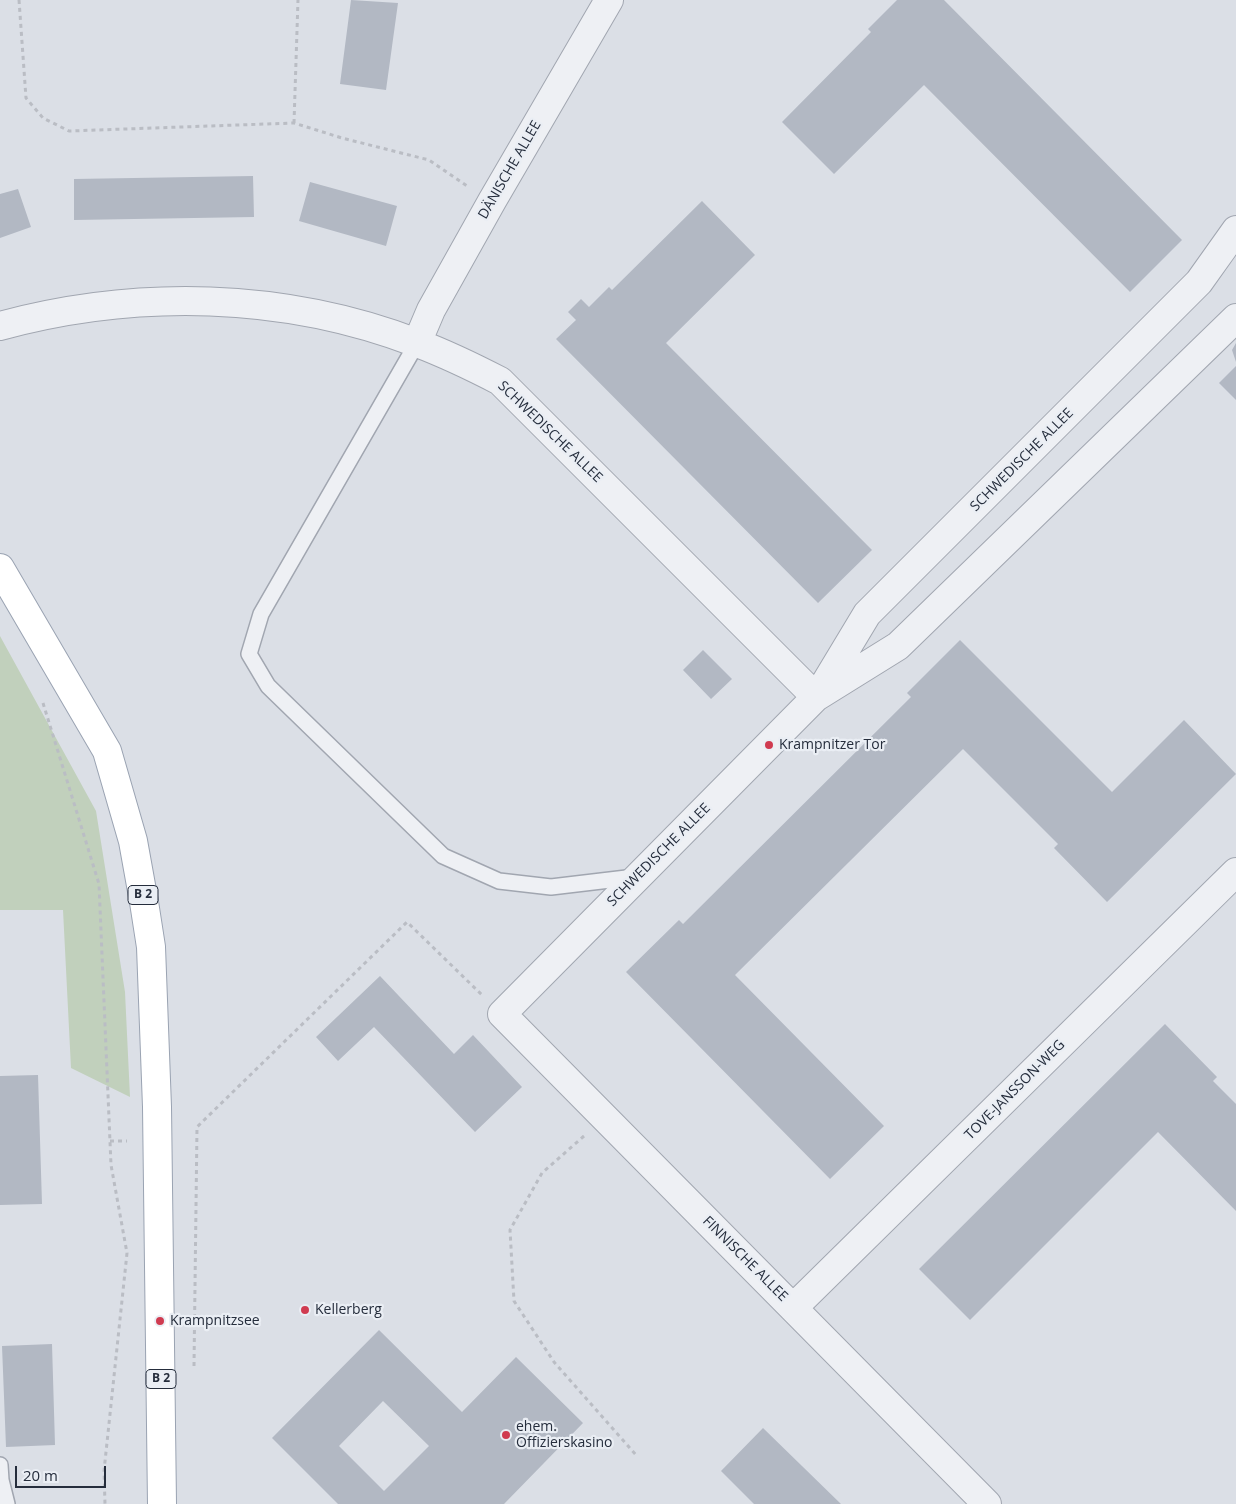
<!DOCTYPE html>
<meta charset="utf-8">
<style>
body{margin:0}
#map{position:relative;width:1236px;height:1504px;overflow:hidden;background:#dbdfe6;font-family:"Open Sans",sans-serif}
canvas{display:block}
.scale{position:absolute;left:15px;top:1466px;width:91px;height:22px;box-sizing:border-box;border:2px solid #252d3c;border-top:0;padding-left:6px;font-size:15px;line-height:18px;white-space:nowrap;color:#252d3c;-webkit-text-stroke:4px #eaeef4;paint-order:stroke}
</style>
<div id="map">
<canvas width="1236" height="1504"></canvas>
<div class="scale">20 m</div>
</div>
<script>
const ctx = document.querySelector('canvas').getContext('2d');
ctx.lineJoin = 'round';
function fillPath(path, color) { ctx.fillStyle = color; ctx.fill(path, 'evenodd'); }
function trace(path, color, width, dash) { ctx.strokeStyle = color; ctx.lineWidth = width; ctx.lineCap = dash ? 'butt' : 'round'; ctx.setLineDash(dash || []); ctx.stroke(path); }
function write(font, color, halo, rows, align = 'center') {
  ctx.font = font + ' "Open Sans",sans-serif'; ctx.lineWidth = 4.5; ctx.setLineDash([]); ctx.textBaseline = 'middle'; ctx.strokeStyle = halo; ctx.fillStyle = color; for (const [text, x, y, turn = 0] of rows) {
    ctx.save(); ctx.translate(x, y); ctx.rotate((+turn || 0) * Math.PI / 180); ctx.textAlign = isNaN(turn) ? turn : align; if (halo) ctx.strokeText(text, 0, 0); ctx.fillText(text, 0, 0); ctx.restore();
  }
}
fillPath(new Path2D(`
 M0,636L96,811L125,992L130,1097L71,1068L63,910H0Z`), '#c1d0bc');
fillPath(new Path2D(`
 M351,0L398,3L386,90L340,84Z
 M897,0H944L1182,240L1130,292L924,85L834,174L782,122L871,32L868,29Z
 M253,176L254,217L74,220V179Z
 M310,182L397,206L386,246L299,221Z
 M18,189L31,227L0,238V194Z
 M702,201L755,255L666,343L872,550L818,603L556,339L576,320L568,312L581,299L589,307L609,287L612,290Z
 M1236,343V362L1232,350Z
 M1236,366V400L1219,383Z
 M960,640L1112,792L1184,720L1236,774L1107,902L1054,848L1058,844L963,749L735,975L884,1126L830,1179L626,972L679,920L683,924L911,697L907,693Z
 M703,650L732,679L711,699L683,670Z
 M380,976L454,1054L473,1035L522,1087L475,1132L374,1027L338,1061L316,1037Z
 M1165,1024L1217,1077L1213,1081L1236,1104V1211L1158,1132L970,1320L919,1269Z
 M38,1075L42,1204L0,1205V1076Z
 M379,1330L462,1412L516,1357L583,1423L504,1504H338L272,1438ZM383,1401L429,1446L384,1491L339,1446Z
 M52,1344L55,1445L6,1447L2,1346Z
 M763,1428L841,1504H754L721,1471Z`), '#b2b8c3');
const service = new Path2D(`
 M417,343L261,614L249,654L268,686L443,856L499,881L551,887L635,877
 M0,1465L1,1480L7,1504`);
const minor = new Path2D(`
 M0,326C137,289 284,292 417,343C446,354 473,367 500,381L816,697
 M417,343L431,310L492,201L609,0
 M820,692L867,614L1199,282L1236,230
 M793,1308L1236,872
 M987,1504L502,1014L816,697L898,646L1236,318`);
const primary = new Path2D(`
 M0,568L107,751L133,841L144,902L151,947L157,1107L162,1504`);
trace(service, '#a1a6b0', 18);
trace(minor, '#a1a6b0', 30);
trace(primary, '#9aa3b2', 30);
trace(new Path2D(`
 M19,0L26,98L43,118L69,131L294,123L342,138L429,160L467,186
 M294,123L298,0
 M43,703L99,884L111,1165L127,1253L104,1471L105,1504
 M584,1136L542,1173L510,1230L514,1301L554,1362L637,1456
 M110,1141H127
 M194,1366L197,1127L407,922L482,995`), '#babdc4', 3, [4, 4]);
trace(service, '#eef0f4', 15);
trace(minor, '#eef0f4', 28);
trace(primary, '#fff', 28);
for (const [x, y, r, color] of [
 [769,745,5,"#d03b50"],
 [305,1310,5,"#d03b50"],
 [160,1321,5,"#d03b50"],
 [506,1435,5,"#d03b50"]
]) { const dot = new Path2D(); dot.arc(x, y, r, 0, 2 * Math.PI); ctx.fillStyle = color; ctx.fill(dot); trace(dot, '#eaeef4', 2); }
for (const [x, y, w] of [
 [143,895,30],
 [161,1379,30]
]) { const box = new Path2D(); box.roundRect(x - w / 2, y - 9.5, w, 19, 4); ctx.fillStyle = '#eaeef4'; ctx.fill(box); trace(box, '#252d3c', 1); }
write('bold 12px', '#252d3c', null, [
 ["B 2",143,895],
 ["B 2",161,1379]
]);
write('14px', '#252d3c', '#eaeef4', [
 ["DÄNISCHE ALLEE",510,170,-60],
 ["SCHWEDISCHE ALLEE",550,432,44],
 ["SCHWEDISCHE ALLEE",1022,460,-45],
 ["SCHWEDISCHE ALLEE",659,855,-45],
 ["TOVE-JANSSON-WEG",1015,1090,-45],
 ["FINNISCHE ALLEE",745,1259,45]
]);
write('14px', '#252d3c', '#eaeef4', [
 ["Krampnitzer Tor",779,745],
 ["Kellerberg",315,1310],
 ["Krampnitzsee",170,1321],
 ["ehem.",516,1427],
 ["Offizierskasino",516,1443]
], 'left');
</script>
